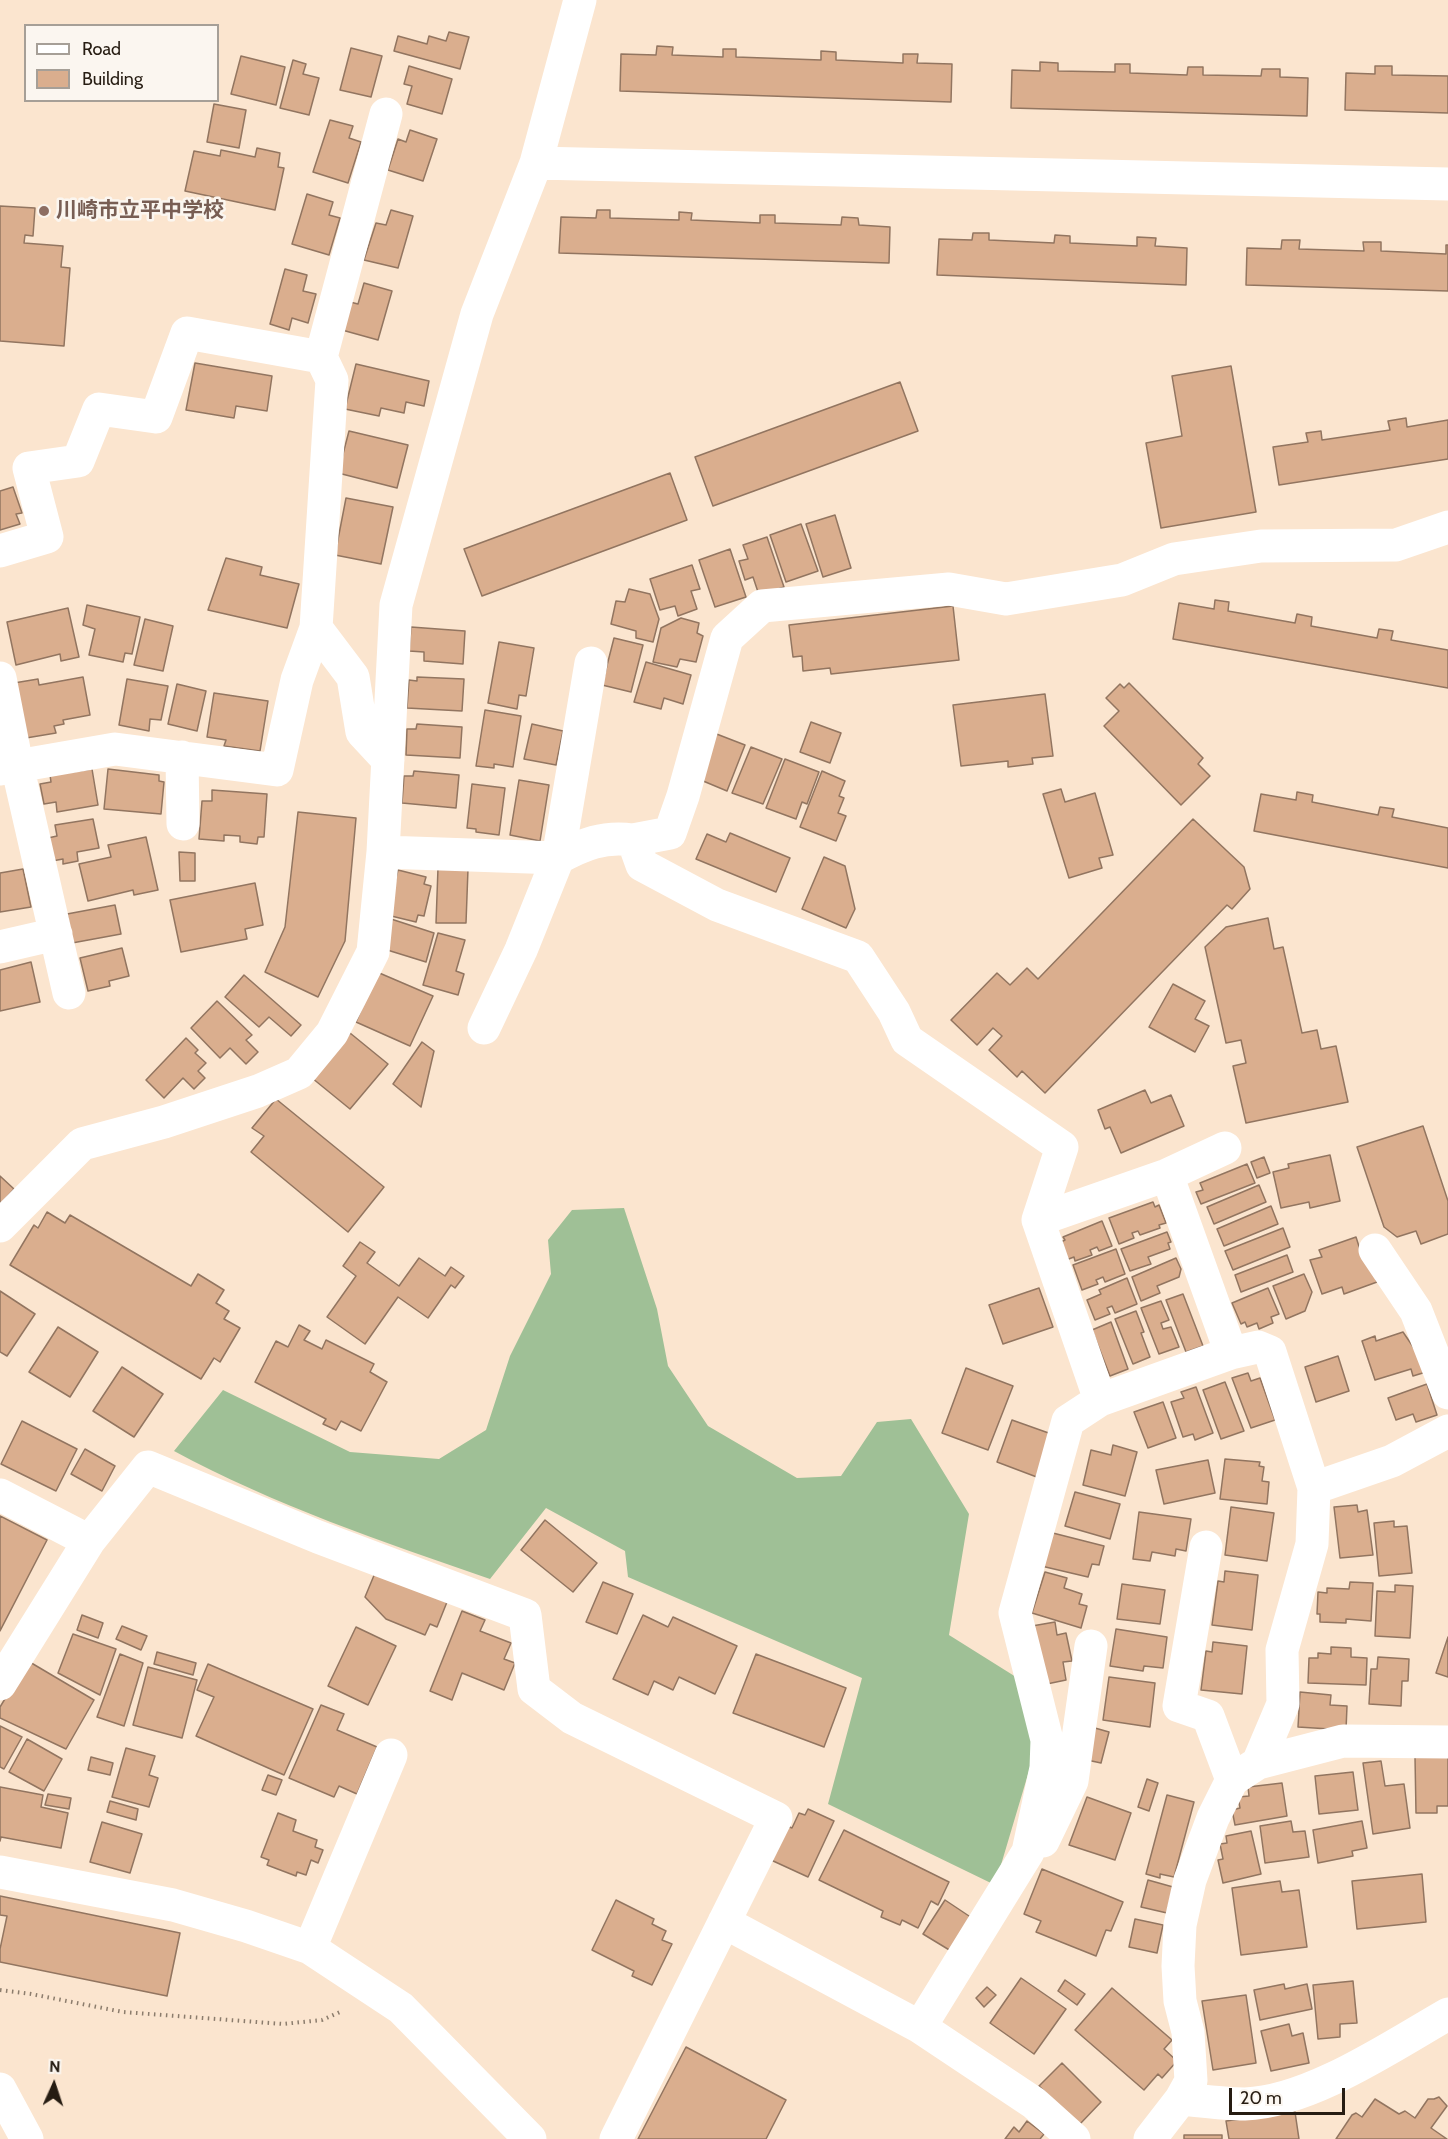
<!DOCTYPE html>
<meta charset="utf-8">
<style>
body{margin:0}
#map{position:relative;width:1448px;height:2139px;overflow:hidden;background:#fbe5cf;font-family:Cabin,sans-serif}
canvas{display:block}
.legend{position:absolute;left:24px;top:24px;width:195px;height:78px;box-sizing:border-box;background:#fbf6f0;border:2px solid #a69f97;margin:0;padding:8px 10px;list-style:none;font-size:18px;color:#261c12}
.legend li{display:flex;align-items:center;gap:12px;height:30px}
.legend b{width:30px;border:2px solid #a69f97}
.north{position:absolute;left:24px;top:2055px;width:60px;height:60px;-webkit-text-stroke:4px #fbf6f0;paint-order:stroke;rotate:3deg;font-size:16px;font-weight:700;line-height:24px;text-align:center;color:#261c12}
.north::after{content:'';display:block;margin:auto;width:21px;height:27px;background:#261c12;clip-path:polygon(50% 0,100% 100%,50% 72%,0 100%)}
.scale{position:absolute;left:1229px;top:2088px;width:116px;height:27px;box-sizing:border-box;border:3px solid #261c12;border-top:0;padding-left:8px;font-size:18px;line-height:21px;white-space:nowrap;color:#261c12;-webkit-text-stroke:4px #fbf6f0;paint-order:stroke}
</style>
<div id="map">
<canvas width="1448" height="2139"></canvas>
<ul class="legend">
<li><b style="height:8px;background:#fff"></b>Road</li>
<li><b style="height:16px;background:#daae8e"></b>Building</li>
</ul>
<div class="north">N</div>
<div class="scale">20 m</div>
</div>
<script>
const ctx = document.querySelector('canvas').getContext('2d');
ctx.lineJoin = 'round';
function fillPath(path, color) { ctx.fillStyle = color; ctx.fill(path, 'evenodd'); }
function trace(path, color, width, dash) { ctx.strokeStyle = color; ctx.lineWidth = width; ctx.lineCap = dash ? 'butt' : 'round'; ctx.setLineDash(dash || []); ctx.stroke(path); }
function write(font, color, halo, rows, align = 'center') {
  ctx.font = font + ' Cabin,"Noto Sans JP",sans-serif'; ctx.lineWidth = 5; ctx.setLineDash([]); ctx.textBaseline = 'middle'; ctx.strokeStyle = halo; ctx.fillStyle = color; for (const [text, x, y, turn = 0] of rows) {
    ctx.save(); ctx.translate(x, y); ctx.rotate((+turn || 0) * Math.PI / 180); ctx.textAlign = isNaN(turn) ? turn : align; if (halo) ctx.strokeText(text, 0, 0); ctx.fillText(text, 0, 0); ctx.restore();
  }
}
fillPath(new Path2D(`
 M624,1208L657,1309L668,1366L708,1426L797,1478L841,1476L877,1422L911,1419L969,1514L949,1635L1016,1677L1037,1744L995,1885L828,1804L862,1678L628,1577L625,1551L546,1508L490,1579C383,1542 274,1505 174,1451L223,1390L350,1452L439,1459L486,1430L510,1356L551,1274L548,1240L572,1210Z`), '#9fc096');
const building = new Path2D(`
 M449,32L469,37L460,69L394,51L398,36L427,44L429,36L446,41Z
 M657,46L673,47L672,55L723,57V49H736V57L821,60V51L836,52V60L903,63V54H918L917,63L952,64L951,102L620,91L621,54L656,55Z
 M351,48L382,56L371,97L340,90Z
 M241,56L285,67L276,105L231,94Z
 M293,60L306,64L303,74L319,78L309,115L280,108Z
 M1040,62L1058,63V71L1115,72V64H1130V73L1187,75L1188,67H1203V75L1261,76L1262,69H1280V77L1308,78L1307,116L1011,108L1012,70L1040,71Z
 M409,66L452,79L442,114L407,104L412,86L404,84Z
 M1375,66H1392V75L1448,76V113L1345,110L1346,73L1375,74Z
 M214,104L246,110L239,148L207,142Z
 M330,120L353,126L349,138L361,142L348,183L313,172Z
 M410,130L437,139L423,181L388,170L398,139L406,142Z
 M257,148L280,153L278,167L284,168L275,210L185,191L194,151L220,156L221,150L255,157Z
 M307,194L333,202L329,215L340,218L329,255L292,244Z
 M0,206L35,208L33,236L25,235L24,243L63,246L61,267L70,268L64,346L0,341Z
 M391,210L413,216L398,268L364,260L376,223L386,225Z
 M597,210H610V218L679,220V212L692,213L691,220L760,223V215H775V223L841,225L842,217L858,218L859,225L890,227L889,263L559,253L561,217L596,218Z
 M973,233H989V240L1054,243L1055,235L1070,236V243L1137,246V237L1156,238L1155,246L1187,248L1186,285L937,275L939,239L972,240Z
 M1282,240H1300L1299,249L1364,251L1363,242H1381V251L1446,254V245H1448V291L1246,285L1247,248L1281,249Z
 M285,269L307,275L303,291L316,294L308,323L292,318L289,330L270,324Z
 M364,283L392,291L378,340L342,330L350,302L358,304Z
 M195,363L272,376L267,411L236,406L234,418L186,410Z
 M356,364L429,381L424,406L406,402L404,413L381,408L379,416L345,409Z
 M1231,366L1256,512L1161,528L1146,443L1182,436L1172,376Z
 M900,382L918,431L713,506L695,457Z
 M1406,418L1407,427L1448,420V459L1279,485L1273,447L1308,442L1306,433L1321,431L1322,440L1390,430L1388,421Z
 M349,431L408,445L397,488L338,473Z
 M670,473L687,520L482,596L464,549Z
 M13,487L22,513L16,514L20,524L0,530V491Z
 M346,498L393,507L381,564L335,555Z
 M835,515L851,568L823,577L806,524Z
 M801,524L818,571L786,582L770,535Z
 M767,537L784,587L759,595L753,577L745,580L739,561L748,559L743,545Z
 M730,549L746,597L715,607L699,560Z
 M226,558L262,567L260,575L299,584L287,628L208,610Z
 M692,565L700,589L691,591L697,609L678,616L675,606L660,610L650,579Z
 M629,589L650,594L659,619L653,642L636,638V631L611,624L616,601L625,602Z
 M1215,600L1229,602L1228,611L1295,623L1297,614L1312,617L1311,626L1377,638L1379,629L1393,631L1391,640L1448,650V688L1173,639L1179,603L1214,609Z
 M87,605L140,617L132,654L125,653L123,662L89,655L95,629L83,625Z
 M953,606L959,660L831,674L830,668L803,671L802,656L793,657L789,625Z
 M68,608L79,657L61,661L60,654L16,665L7,622Z
 M681,618L699,623L697,633L703,636L696,662L680,659L677,667L653,662L661,628Z
 M145,619L173,626L163,671L134,665Z
 M411,627L465,631L463,664L424,661V652L409,651Z
 M614,638L643,645L631,692L602,685Z
 M499,642L534,648L526,696L519,695L517,709L488,703Z
 M646,662L691,675L683,704L664,698L661,709L634,702Z
 M83,677L90,715L63,720L64,724L54,726L56,733L20,739L14,683L38,679L39,685Z
 M417,677L464,679L462,711L407,708L409,680L417,681Z
 M127,679L168,686L161,720L150,719L149,731L119,725Z
 M1129,683L1203,758L1198,764L1210,776L1181,805L1104,726L1119,711L1106,698L1120,684L1124,688Z
 M177,684L206,691L197,731L168,724Z
 M214,693L268,701L260,751L224,746L226,740L207,737Z
 M1045,694L1053,756L1032,758L1033,764L1008,767V761L961,766L953,705Z
 M485,710L521,716L513,767L494,764V768L476,766Z
 M811,722L841,733L830,763L800,752Z
 M417,724L462,727L460,758L406,755L407,729H416Z
 M532,724L563,731L556,765L524,759Z
 M714,733L745,745L727,791L696,778Z
 M751,747L782,759L763,804L732,793Z
 M785,759L819,772L807,804L802,802L796,819L766,808Z
 M92,769L98,805L57,812L56,802L44,804L40,784L51,782L50,775Z
 M108,769L159,775V781L164,782L161,814L104,809Z
 M414,771L459,775L456,808L402,803L404,776H413Z
 M822,771L845,781L839,796L844,798L838,813L846,816L836,841L800,827Z
 M519,780L549,785L540,841L510,835Z
 M472,784L505,788L499,835L476,832V829L467,828Z
 M1061,789L1065,802L1095,793L1113,855L1099,858L1102,868L1069,878L1043,794Z
 M212,790L267,794L264,837H258L257,844L240,842V836L224,835V841L199,839L202,801H212Z
 M1297,792L1313,795L1312,802L1378,815L1380,807L1394,809L1392,817L1448,828V868L1254,831L1261,794L1296,800Z
 M298,812L356,818L345,941L318,997L265,972L285,927Z
 M93,819L99,848L77,852L78,861L63,864V859L52,861L48,838L57,836L55,825Z
 M1193,819L1244,867L1250,889L1232,909L1227,905L1045,1093L1022,1071L1017,1077L989,1050L1002,1036L993,1028L977,1045L951,1020L997,973L1010,985L1027,968L1038,979Z
 M730,833L790,858L776,892L696,859L707,834L726,842Z
 M146,837L158,890L134,895L133,890L88,901L79,864L111,857L108,845Z
 M179,852L195,853V881H180Z
 M824,857L845,866L855,909L846,928L802,909Z
 M438,868L468,869L466,923H436Z
 M23,869L31,907L0,912V873Z
 M398,870L426,877L424,884L431,886L424,916L418,915L416,922L387,915Z
 M255,883L263,925L245,929L247,939L181,952L170,900Z
 M115,905L121,934L72,943L67,914Z
 M388,918L434,933L426,962L384,949Z
 M1268,918L1274,949L1283,947L1302,1033L1317,1030L1321,1049L1336,1046L1348,1102L1246,1123L1233,1066L1246,1063L1241,1040L1226,1043L1205,947L1226,927Z
 M438,933L465,940L456,971L464,974L458,995L423,985Z
 M122,948L129,976L109,981L110,986L88,991L80,958Z
 M31,962L40,1002L0,1011V970Z
 M377,972L433,996L410,1046L356,1022Z
 M244,975L301,1025L291,1036L269,1017L259,1027L225,997Z
 M1173,984L1205,1001L1195,1019L1209,1026L1195,1052L1149,1027Z
 M217,1001L252,1035L246,1040L258,1052L246,1064L230,1048L220,1058L191,1028Z
 M350,1033L388,1064L350,1109L312,1078Z
 M186,1038L198,1050L195,1053L206,1063L198,1071L205,1078L194,1089L183,1078L164,1098L146,1080Z
 M422,1042L434,1051L421,1107L393,1084Z
 M1145,1090L1151,1103L1171,1095L1184,1126L1121,1153L1110,1127L1105,1129L1098,1110Z
 M276,1099L384,1187L348,1232L251,1152L264,1136L252,1128Z
 M1423,1126L1448,1201V1234L1421,1244L1416,1231L1397,1237L1384,1227L1357,1147Z
 M1330,1155L1340,1201L1310,1208L1309,1202L1281,1208L1273,1172L1289,1168L1288,1164Z
 M1264,1157L1270,1173L1257,1178L1251,1162Z
 M1247,1164L1255,1183L1201,1204L1196,1192L1203,1190L1200,1183Z
 M0,1176L14,1189L0,1205Z
 M1259,1185L1266,1202L1214,1224L1207,1207Z
 M1153,1202L1155,1207L1159,1205L1166,1223L1159,1225L1160,1228L1140,1235L1138,1231L1132,1233L1134,1238L1119,1244L1109,1218Z
 M1271,1206L1278,1224L1224,1246L1217,1229Z
 M47,1212L65,1223L70,1215L191,1286L198,1274L224,1290L216,1303L229,1311L224,1319L240,1328L220,1362L214,1358L201,1379L10,1265L34,1225L38,1228Z
 M1102,1221L1112,1246L1099,1251L1097,1247L1090,1250L1092,1255L1075,1261L1074,1257L1066,1260L1059,1243L1065,1240L1063,1237Z
 M1283,1228L1290,1247L1233,1270L1225,1251Z
 M1167,1232L1171,1242L1168,1243L1170,1249L1148,1257L1151,1264L1130,1271L1121,1249Z
 M1356,1237L1363,1259L1368,1258L1377,1282L1344,1294L1342,1287L1322,1294L1310,1260L1322,1257L1319,1250Z
 M360,1242L375,1252L367,1263L399,1286L419,1258L445,1276L451,1267L464,1276L455,1288L451,1285L428,1318L398,1297L365,1344L327,1317L356,1276L343,1266Z
 M1116,1249L1125,1274L1105,1282L1103,1277L1096,1280L1098,1284L1082,1290L1073,1265Z
 M1287,1255L1293,1272L1241,1292L1235,1275Z
 M1176,1258L1181,1269L1179,1277L1157,1286L1160,1293L1141,1301L1132,1277Z
 M1304,1274L1312,1292L1305,1311L1286,1319L1273,1286Z
 M1127,1278L1137,1304L1115,1313L1112,1306L1107,1308L1110,1314L1095,1320L1087,1300L1101,1294L1099,1290Z
 M1039,1288L1053,1327L1003,1344L989,1305Z
 M1268,1288L1279,1314L1271,1317L1273,1323L1259,1329L1257,1323L1247,1327L1245,1322L1241,1324L1232,1303Z
 M0,1291L35,1314L7,1356L0,1352Z
 M1183,1294L1203,1346L1186,1352L1166,1300Z
 M1161,1301L1169,1320L1161,1323L1163,1329L1171,1327L1179,1347L1159,1354L1141,1308Z
 M1136,1311L1144,1332L1141,1333L1150,1357L1133,1364L1115,1319Z
 M1111,1322L1128,1369L1110,1376L1092,1330Z
 M299,1325L310,1331L304,1340L322,1349L326,1340L374,1364L370,1372L387,1382L361,1431L341,1421L336,1430L323,1424L326,1419L255,1382L276,1341L288,1347Z
 M58,1327L98,1352L70,1397L29,1372Z
 M1403,1332L1422,1360L1426,1372L1413,1376L1411,1369L1375,1380L1362,1341L1375,1336L1376,1341Z
 M1338,1356L1349,1391L1316,1402L1305,1367Z
 M122,1367L163,1394L134,1437L93,1411Z
 M966,1368L1013,1386L988,1450L942,1433Z
 M1248,1373L1251,1381L1260,1378L1275,1420L1251,1428L1232,1378Z
 M1225,1382L1244,1431L1221,1439L1203,1390Z
 M1427,1384L1437,1415L1416,1422L1413,1414L1396,1420L1388,1398Z
 M1196,1387L1213,1433L1195,1440L1193,1434L1183,1437L1171,1402L1184,1398L1181,1392Z
 M1163,1402L1176,1438L1148,1448L1134,1412Z
 M1012,1420L1057,1436L1042,1479L997,1462Z
 M22,1421L77,1449L56,1491L1,1464Z
 M1113,1445L1137,1452L1125,1496L1083,1485L1091,1450L1111,1455Z
 M85,1449L115,1466L102,1491L71,1474Z
 M1225,1459L1260,1462L1259,1466L1264,1467L1262,1481L1269,1482L1267,1504L1220,1499Z
 M1208,1460L1215,1493L1164,1504L1156,1470Z
 M1075,1492L1120,1504L1110,1539L1065,1526Z
 M1357,1505L1358,1512L1367,1510L1373,1555L1340,1558L1334,1507Z
 M1231,1507L1274,1513L1267,1561L1225,1555Z
 M1139,1512L1191,1519L1186,1551L1176,1549L1175,1556L1152,1552L1150,1561L1133,1559Z
 M0,1516L47,1540L0,1631Z
 M545,1520L597,1563L573,1592L521,1550Z
 M1394,1521V1527L1407,1526L1412,1573L1379,1576L1374,1523Z
 M1045,1531L1104,1546L1099,1565L1092,1564L1088,1577L1037,1565Z
 M1225,1571L1258,1575L1252,1630L1212,1625L1218,1581L1224,1582Z
 M1045,1572L1067,1578L1064,1588L1082,1594L1079,1604L1087,1606L1081,1628L1032,1613Z
 M375,1573L447,1602L437,1627L430,1624L425,1635L386,1619L365,1597Z
 M603,1582L633,1594L617,1634L586,1622Z
 M1350,1582L1373,1583L1371,1621L1346,1619V1623L1320,1622V1614H1317L1318,1592L1327,1593V1588L1349,1589Z
 M1122,1584L1165,1590L1160,1624L1117,1619Z
 M1395,1585L1413,1586L1410,1638L1375,1636L1377,1591L1395,1592Z
 M462,1611L485,1620L480,1631L511,1643L504,1659L515,1663L504,1690L462,1673L452,1700L430,1691Z
 M82,1615L103,1623L98,1638L77,1630Z
 M643,1615L668,1627L673,1617L737,1646L715,1694L679,1677L673,1690L654,1681L648,1695L613,1679Z
 M1055,1622L1057,1635L1066,1633L1072,1661L1063,1662L1066,1680L1042,1685L1032,1626Z
 M122,1626L147,1636L141,1650L116,1639Z
 M356,1627L396,1646L368,1705L328,1686Z
 M1116,1629L1167,1637L1163,1668L1144,1666L1143,1671L1110,1666Z
 M73,1634L116,1649L100,1695L58,1673Z
 M1448,1637V1677L1436,1673Z
 M1213,1642L1247,1646L1242,1694L1201,1690L1206,1651L1212,1652Z
 M1331,1647L1351,1648V1657L1367,1658L1366,1685L1308,1683L1309,1658H1318V1653L1331,1654Z
 M157,1652L196,1663L193,1675L154,1664Z
 M120,1654L143,1663L124,1726L97,1717Z
 M756,1654L846,1688L824,1747L733,1713Z
 M1378,1657L1409,1659L1408,1681H1402L1401,1706L1369,1704L1371,1669H1377Z
 M28,1661L94,1700L66,1749L0,1718V1707Z
 M208,1664L313,1709L284,1775L196,1736L214,1697L197,1690Z
 M148,1667L197,1680L182,1738L133,1725Z
 M1109,1677L1155,1683L1150,1727L1103,1720Z
 M1300,1692L1331,1695L1330,1705L1347,1706L1346,1730L1298,1727Z
 M321,1705L344,1714L337,1730L377,1747L357,1794L339,1786L334,1797L289,1778Z
 M0,1726L22,1737L4,1769L0,1767Z
 M1095,1728L1109,1732L1101,1763L1087,1760Z
 M27,1739L62,1759L44,1791L9,1772Z
 M126,1748L155,1756L149,1775L158,1778L149,1807L112,1797Z
 M1448,1756V1806H1437V1813H1416L1415,1757Z
 M91,1757L113,1763L110,1775L88,1770Z
 M1381,1761L1385,1786L1404,1784L1410,1828L1373,1834L1363,1763Z
 M1353,1772L1358,1810L1319,1814L1315,1776Z
 M268,1775L282,1780L276,1795L262,1790Z
 M1147,1779L1158,1783L1149,1811L1138,1807Z
 M1282,1783L1287,1816L1235,1825L1232,1810L1240,1808L1238,1797L1249,1796L1248,1787Z
 M0,1787L43,1795L41,1807L68,1813L61,1848L1,1837L0,1841Z
 M48,1794L71,1798L69,1809L45,1805Z
 M1167,1795L1194,1802L1174,1877L1160,1874V1878L1146,1874Z
 M1087,1797L1131,1813L1115,1860L1069,1845Z
 M110,1801L138,1809L136,1820L107,1812Z
 M808,1809L834,1821L808,1877L771,1860L787,1826L792,1828L799,1813L805,1815Z
 M278,1813L296,1820L293,1831L317,1840L315,1847L323,1850L318,1863L311,1860L306,1875L297,1872L296,1876L267,1865L269,1860L261,1857Z
 M1291,1821L1293,1832L1305,1831L1309,1857L1265,1863L1260,1826Z
 M1362,1821L1367,1848L1352,1851L1353,1856L1318,1863L1313,1830Z
 M102,1822L142,1834L130,1873L90,1862Z
 M844,1830L949,1882L938,1905L931,1901L918,1928L902,1920L900,1925L881,1917L883,1911L819,1880Z
 M1251,1831L1261,1874L1223,1883L1218,1860L1223,1859L1220,1844L1227,1843L1226,1836Z
 M1042,1869L1123,1902L1111,1931L1106,1930L1096,1956L1036,1932L1041,1921L1024,1914Z
 M1422,1874L1426,1922L1357,1929L1352,1881Z
 M1148,1880L1173,1887L1167,1913L1141,1907Z
 M1280,1881L1282,1892L1299,1890L1307,1947L1241,1955L1232,1888Z
 M0,1896L180,1933L167,1996L0,1962V1949L7,1916L0,1915Z
 M616,1900L654,1919L652,1924L666,1931L662,1940L672,1944L652,1985L632,1976L634,1971L592,1950Z
 M945,1900L972,1918L951,1951L923,1934Z
 M1135,1919L1163,1925L1157,1953L1129,1947Z
 M1021,1978L1066,2009L1034,2054L990,2023Z
 M1065,1980L1085,1994L1077,2005L1058,1991Z
 M1353,1981L1357,2023L1340,2024V2037L1318,2039L1313,1985Z
 M1284,1984L1285,1989L1307,1984L1312,2009L1260,2020L1254,1990Z
 M987,1987L996,1995L984,2007L976,1998Z
 M1112,1988L1172,2040L1164,2049L1177,2061L1162,2078L1158,2074L1144,2090L1075,2030Z
 M1246,1995L1256,2063L1213,2070L1202,2001Z
 M1289,2024L1292,2036L1303,2033L1309,2063L1271,2071L1261,2031Z
 M686,2047L786,2100L766,2139H638Z
 M1062,2063L1101,2102L1079,2125L1039,2086Z
 M1439,2097L1447,2106L1431,2128L1447,2139H1336L1352,2115L1356,2113L1362,2117L1375,2099L1399,2114L1405,2111L1415,2118L1428,2099H1434Z
 M1295,2112L1299,2139H1229L1226,2121Z
 M1027,2121L1044,2134L1040,2139H1005L1014,2127L1019,2132Z
 M1184,2135H1222V2139H1184Z`);
fillPath(building, '#daae8e');
trace(building, '#927560', 1.5);
trace(new Path2D(`
 M0,1990L31,1994L123,2012L283,2024L322,2020L340,2012`), '#8b7c6c', 4, [1.5, 4.5]);
trace(new Path2D(`
 M536,163L1448,184
 M0,551L47,537L29,468L78,461L99,409L156,417L187,333L321,357
 M316,628L353,677L362,732L388,760
 M0,678L17,765L69,993
 M182,757L183,824
 M0,769L115,749L277,770L297,680L316,628L332,380L321,357L386,114
 M633,840L670,833L683,796L727,638L762,606L949,589L1006,599L1122,580L1174,559L1261,546L1396,545L1448,527
 M383,852L558,858C584,844 603,836 633,840L642,865L717,905L858,957L894,1012L907,1040L1062,1147L1038,1220L1100,1400L1231,1353L1258,1347L1270,1352L1314,1488
 M0,947L56,934
 M484,1028L521,950L558,858L591,663
 M1167,1175L1231,1353
 M1038,1220L1167,1175L1225,1148
 M0,1226L82,1144L164,1122L258,1091L299,1073L332,1033L373,952L383,852L396,605L477,314L536,163L580,0
 M1375,1250L1416,1311L1448,1393
 M0,1495L89,1541
 M1206,1547L1179,1706L1208,1716L1232,1780
 M0,1684L89,1541L148,1467L318,1537L525,1615L534,1689L572,1718L776,1818L616,2139
 M1258,1763L1283,1704L1282,1650L1312,1544L1314,1488L1392,1461L1448,1431
 M1043,1841L1072,1781L1091,1646
 M0,1872L173,1905L246,1926L310,1948L401,2008L530,2139
 M724,1922L920,2027L1034,2103L1074,2139
 M310,1948L391,1755
 M920,2027L1028,1852L1046,1768L1047,1740L1015,1613L1068,1421L1100,1400
 M0,2089L27,2139
 M1181,2099C1202,2101 1224,2104 1245,2104C1310,2102 1392,2046 1448,2014
 M1150,2139L1181,2099L1191,2081L1188,2032L1180,2001L1178,1966L1180,1925L1190,1880L1213,1818L1232,1780L1258,1763L1343,1741L1448,1742`), '#fff', 33);
for (const [x, y, r, color] of [
 [44,211,6,"#8d6e63"]
]) { const dot = new Path2D(); dot.arc(x, y, r, 0, 2 * Math.PI); ctx.fillStyle = color; ctx.fill(dot); trace(dot, '#fbf6f0', 2); }
write('bold 21px', '#785e54', '#fbf6f0', [
 ["川崎市立平中学校",56,211]
], 'left');
</script>
